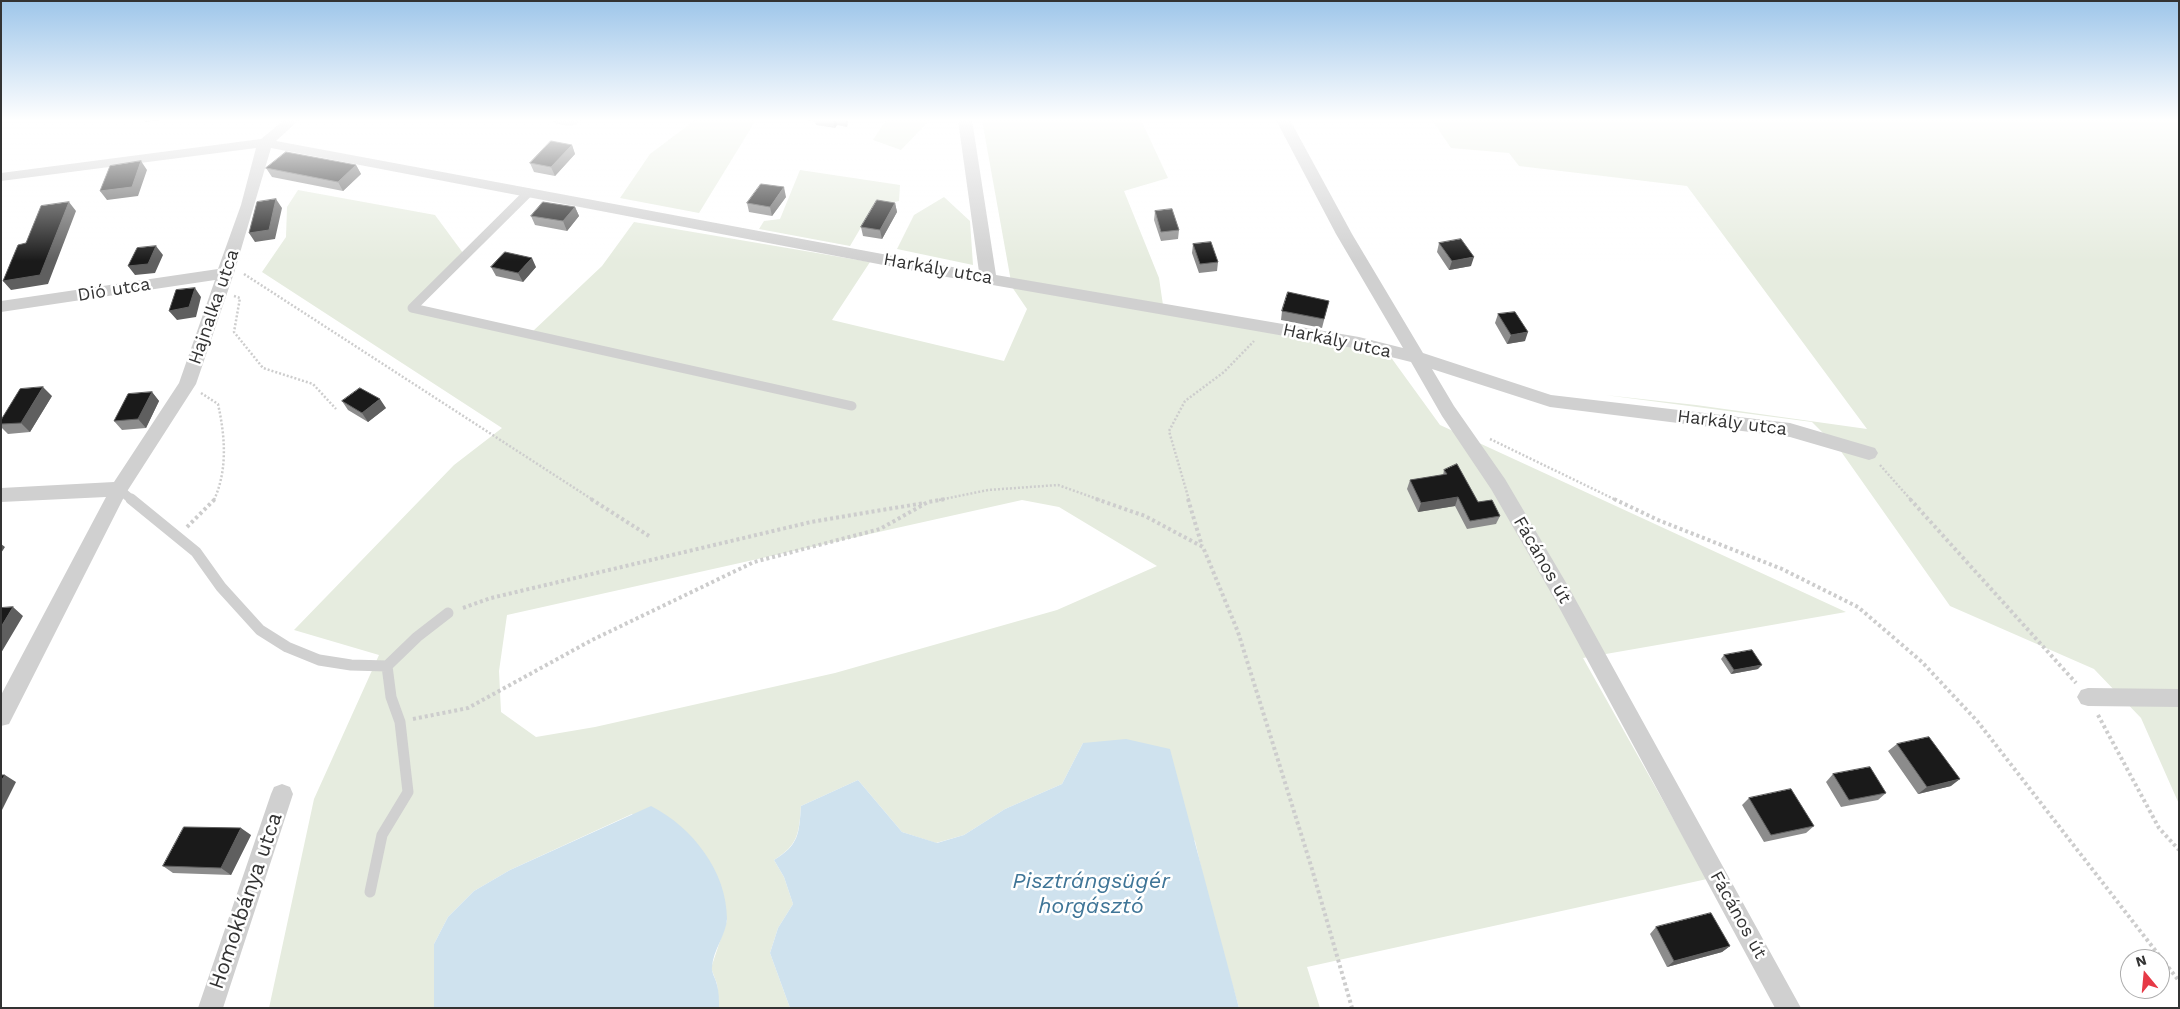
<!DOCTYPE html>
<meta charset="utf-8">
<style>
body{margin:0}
#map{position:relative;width:2180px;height:1009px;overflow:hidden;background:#fff;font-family:"Work Sans",sans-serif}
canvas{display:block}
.frame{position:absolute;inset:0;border:2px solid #333;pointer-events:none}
.north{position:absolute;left:2120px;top:949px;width:50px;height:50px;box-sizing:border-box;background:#fff;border:1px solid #adadad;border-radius:50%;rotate:343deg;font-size:14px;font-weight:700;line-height:20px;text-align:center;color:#333}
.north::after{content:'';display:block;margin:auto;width:18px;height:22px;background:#e63946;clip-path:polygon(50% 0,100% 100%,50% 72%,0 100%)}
</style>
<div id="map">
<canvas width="2180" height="1009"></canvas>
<div class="frame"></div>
<div class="north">N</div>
</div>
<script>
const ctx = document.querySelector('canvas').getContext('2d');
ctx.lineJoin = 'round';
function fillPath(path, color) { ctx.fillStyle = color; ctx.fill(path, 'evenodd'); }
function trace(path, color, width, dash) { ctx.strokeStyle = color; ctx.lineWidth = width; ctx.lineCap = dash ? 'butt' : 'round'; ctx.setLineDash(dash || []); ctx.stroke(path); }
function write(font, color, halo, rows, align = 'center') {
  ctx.font = font + ' "Work Sans",sans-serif'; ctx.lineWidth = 5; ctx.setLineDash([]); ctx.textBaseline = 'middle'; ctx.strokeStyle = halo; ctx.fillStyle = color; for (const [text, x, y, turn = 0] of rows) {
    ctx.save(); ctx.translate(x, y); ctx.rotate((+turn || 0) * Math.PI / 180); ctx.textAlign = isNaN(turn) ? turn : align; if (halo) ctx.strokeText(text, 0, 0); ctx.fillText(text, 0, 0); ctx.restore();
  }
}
fillPath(new Path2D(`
 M695,120H756L699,213L620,198L650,154Z
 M886,120H930L901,150L873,140Z
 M982,120H1141L1168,178L1124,191L1159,278L1163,305L1382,345L1440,425L1846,612L1583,658L1707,879L1307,967L1320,1008H1239L1211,910L1195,841L1083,743L1062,784L1005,809L964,835L936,843L902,832L858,780L801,806C799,834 798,845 774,860L784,877L793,904L778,928L770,953L790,1008H719L717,984L711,968L727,920L632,814L510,870L474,891L448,917L434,944V1008H269L314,799L379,655L294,630L454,465L502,428L262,272L286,237L287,207L298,190L435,215L463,253L413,304L532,332L602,266L634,222L870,262L832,320L1004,361L1027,309L1012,287ZM1022,500L1059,507L1157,566L1057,610L835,673L595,727L536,737L501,712L499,671L507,615Z
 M1432,120H2179V804L2141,718L2094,669L1950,606L1840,450L1812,422L1605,395L1696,405L1867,429L1687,186L1519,166L1509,153L1451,148Z
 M800,170L900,185L899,201L873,207L850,246L759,229L764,221L780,219Z
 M944,197L970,221L973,265L897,249L914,215Z`), '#e6ecdf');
fillPath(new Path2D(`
 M1126,739L1170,749L1239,1008H790L770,953L778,928L793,904L784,877L774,860C799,845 799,834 801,806L858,780L902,832L937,843L964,835L1005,809L1062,784L1083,743Z
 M651,806C692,827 727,871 727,919C726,935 713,950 712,967C711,972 716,979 717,985C719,992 719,1000 719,1008H434V944L448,917L474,891L510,870Z`), '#cfe2ee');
trace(new Path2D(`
 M244,274L593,500
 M234,296L240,298L234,332L263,368L313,384L336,409
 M201,393L218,404C225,436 228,469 214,500
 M1490,439L1616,500
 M1880,465L1911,500
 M939,500L988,490L1058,485L1100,500
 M1189,500L1169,431L1185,401L1224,372L1254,341`), '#cdcdcd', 2.5, [2, 2]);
trace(new Path2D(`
 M591,499L649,536
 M1096,499L1145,516L1203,547L1238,632L1312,869L1352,1008
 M1188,499L1202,546
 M1614,499L1658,520L1782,569L1858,607L1922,662L1978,722L2179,981
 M1910,499L2076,683
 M187,527L215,499
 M463,608L491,598L811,522L924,503
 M2098,715L2159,828L2179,850
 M413,719L468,708L592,640L754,562L880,529L928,502L945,499`), '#cdcdcd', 4, [3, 3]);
trace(new Path2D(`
 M528,193L412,308L852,406
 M119,489L132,500`), '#d0d0d0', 9);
trace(new Path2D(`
 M131,499L196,552L221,587L260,630L287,647L319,660L351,665L387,666L417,637L448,613
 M370,892L382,835L408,792L400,722L391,697L387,666`), '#d0d0d0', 11);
fillPath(new Path2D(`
 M284,120H299L276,141L979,272L958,120H972L996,275L1359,337L1403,348L1336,234L1276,120H1290L1352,234L1423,353L1551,395L1790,423L1875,448L1878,453L1875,458L1869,460L1790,437L1550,407L1432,369L1454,406L1505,479L1568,586L1801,1008H1775L1554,598L1491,489L1442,416L1411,362L1359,349L941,276L271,148L234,273L196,384L126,493L9,724L1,726V695L106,497L1,502V488L114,482L179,383L215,280L1,312V301L218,269L241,205L256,148L1,181V173L261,139Z
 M553,120H581C574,129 565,125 555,123Z
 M2088,688L2179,689V707L2088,706L2081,704L2077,697L2081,690Z
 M282,784L290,787L293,794L223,1008H198L271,794L274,787Z`), '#d0d0d0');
fillPath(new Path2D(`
 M807,120H848L847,127L837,125L835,128L816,125L815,122Z
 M572,145L575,154L555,176L534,172L530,163Z
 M356,165L361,174L343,191L272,177L266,168Z
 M786,197L772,216L749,212L747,203Z
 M895,203L897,212L882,239L863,236L861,227Z
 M575,207L579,216L567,231L535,225L531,216Z
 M1155,211L1179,230L1178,239L1161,241L1154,220Z
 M1439,243L1471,266L1449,270L1437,252Z
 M1193,244L1218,262L1217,271L1199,273L1192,253Z
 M491,267H536L523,282L496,276Z
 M1329,301L1322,328L1281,320L1282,311Z
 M1498,314L1525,341L1507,344L1495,323Z
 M152,392L159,401L146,428L122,430L114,421Z
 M52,396L30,432L8,434L1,427V420Z
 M342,401L386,408L368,422L348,410Z
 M1444,470L1478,502L1500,516L1496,524L1467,529L1455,506L1418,512L1407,489L1410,480L1443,475Z
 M1724,655L1758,669L1731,674L1721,659Z
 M1897,744L1951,786L1918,794L1888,751Z
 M1833,774L1886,793L1878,800L1841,807L1826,782Z
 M1749,798L1814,826L1806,833L1764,842L1742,805Z
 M251,835L231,875L173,873L163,866Z
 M1656,927L1730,946L1722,952L1667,967L1650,934Z`), '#8c8c8c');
fillPath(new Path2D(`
 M144,120H162L145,122Z
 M833,120H836L837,125L835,128Z
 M846,120H848L847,127Z
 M572,145L575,154L555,176L551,167Z
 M141,161L147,170L138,196L107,200L100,191Z
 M356,165L361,174L343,191L338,182Z
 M784,187L786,197L772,216L770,207Z
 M276,199L282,208L275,239L255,242L249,233Z
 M69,202L76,211L48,284L11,290L3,281Z
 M895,203L897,212L882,239L880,230Z
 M575,207L579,216L567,231L563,221Z
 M156,246L163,255L155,273L135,275L128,266Z
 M1474,257L1471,266L1449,270L1452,261Z
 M532,258L536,267L523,282L518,273Z
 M195,288L201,297L196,317L177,320L169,311Z
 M1528,332L1525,341L1507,344L1511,335Z
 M43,387L52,396L30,432L21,423Z
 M152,392L159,401L146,428L138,419Z
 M380,399L386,408L368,422L362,413Z
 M1458,497L1455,506L1418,512L1421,503Z
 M1,544L5,547L1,553Z
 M13,607L23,616L1,653V627Z
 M1762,665L1758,669L1731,674L1734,670Z
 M5,775L16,782L1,812V781Z
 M1960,779L1951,786L1918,794L1927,787Z
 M241,828L251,835L231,875L221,868Z
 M1730,946L1722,952L1667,967L1674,961Z`), '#5f5f5f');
const building = new Path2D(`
 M551,141L572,145L551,167L530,163Z
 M286,152L356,165L338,182L266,168Z
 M141,161L132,187L100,191L110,166Z
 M761,184L784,187L770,207L747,203Z
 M276,199L269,230L249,233L257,202Z
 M877,200L895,203L880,230L861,227Z
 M69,202L40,275L3,281L18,245L26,243L41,206Z
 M543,202L575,207L563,221L531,216Z
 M1172,209L1179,230L1161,232L1155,211Z
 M1461,239L1474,257L1452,261L1439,243Z
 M1211,242L1218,262L1200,264L1193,244Z
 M156,246L148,264L128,266L137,248Z
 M505,252L532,258L518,273L491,267Z
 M195,288L189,307L169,311L176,290Z
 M1288,292L1329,301L1324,319L1282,311Z
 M1515,312L1528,332L1511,335L1498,314Z
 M43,387L21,423L1,424V420L20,389Z
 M360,388L380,399L362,413L342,401Z
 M152,392L138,419L114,421L128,394Z
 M1457,464L1478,502L1492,500L1500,516L1470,521L1458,497L1421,503L1410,480L1447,474L1444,470Z
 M13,607L1,627V608Z
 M1752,650L1762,665L1734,670L1724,655Z
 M1929,737L1960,779L1927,787L1897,744Z
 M1870,767L1886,793L1849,800L1833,774Z
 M1,775H5L1,781Z
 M1791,789L1814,826L1771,835L1749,798Z
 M184,827L241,828L221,868L163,866Z
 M1711,913L1730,946L1674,961L1656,927Z`);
fillPath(building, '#1a1a1a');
trace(building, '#5f5f5f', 1);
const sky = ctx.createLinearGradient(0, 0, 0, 261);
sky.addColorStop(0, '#9ec6ea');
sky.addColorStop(0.46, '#fff');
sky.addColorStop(1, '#ffffff00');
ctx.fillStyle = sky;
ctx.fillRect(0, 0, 2180, 261);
write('18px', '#333', '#fff', [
 ["Harkály utca",938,269,10],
 ["Dió utca",114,290,-9],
 ["Hajnalka utca",214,307,-71],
 ["Harkály utca",1337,341,12],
 ["Harkály utca",1732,423,7],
 ["Fácános út",1542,560,60],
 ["Fácános út",1738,915,61]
]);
write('21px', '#333', '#fff', [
 ["Homokbánya utca",246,901,-71]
]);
write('italic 22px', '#3f7597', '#fff', [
 ["Pisztrángsügér",1091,882],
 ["horgásztó",1091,907]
]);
</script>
